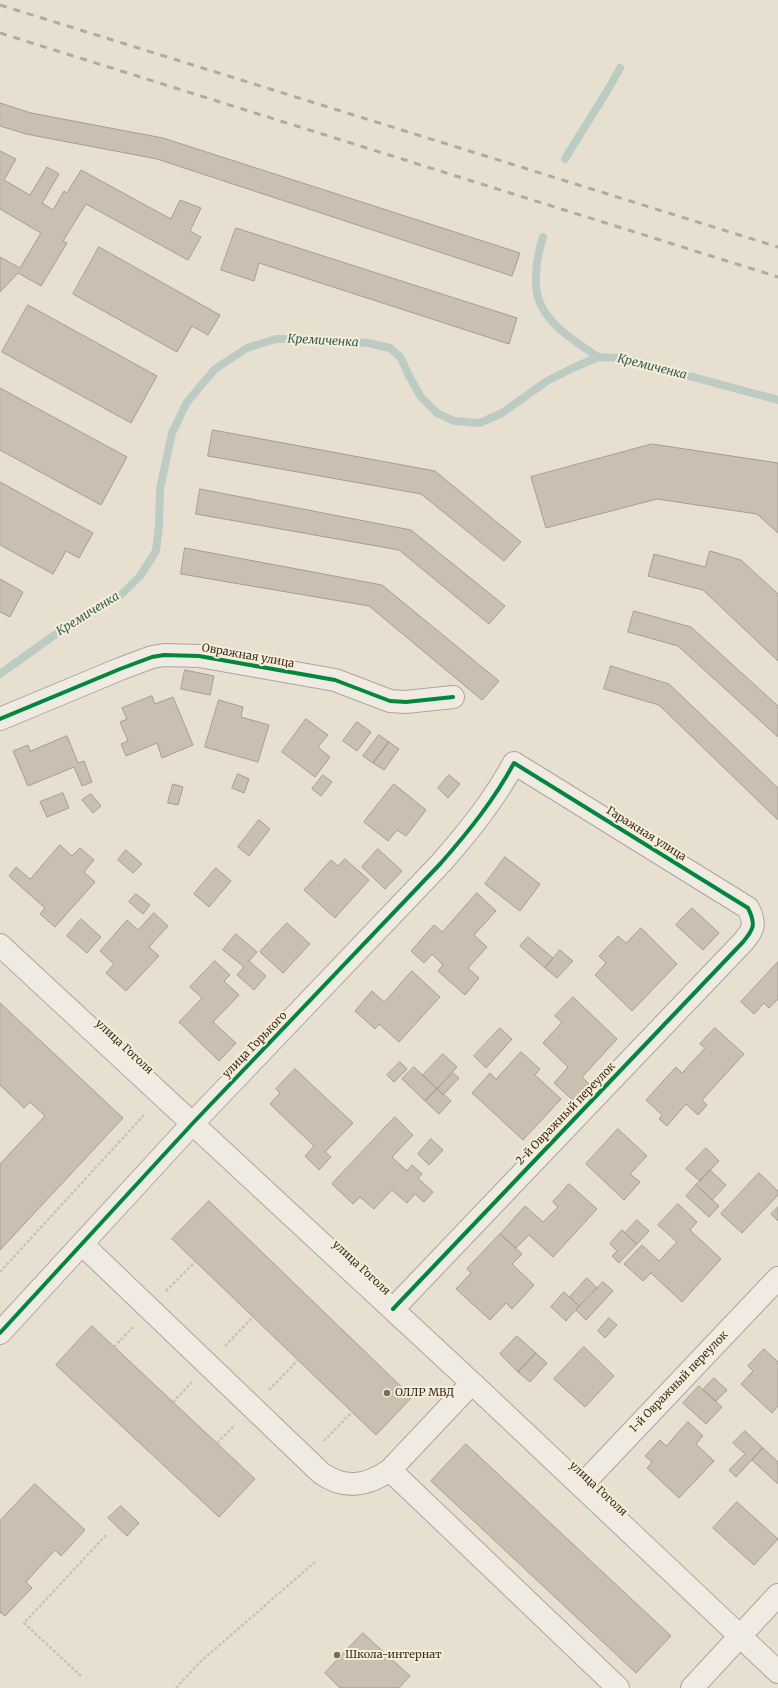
<!DOCTYPE html>
<meta charset="utf-8">
<style>
body{margin:0}
canvas{display:block;background:#e7e0d1}
</style>
<canvas width="778" height="1688"></canvas>
<script>
const ctx = document.querySelector('canvas').getContext('2d');
ctx.lineJoin = 'round';
function trace(path, color, width, dash) { ctx.strokeStyle = color; ctx.lineWidth = width; ctx.lineCap = dash ? 'butt' : 'round'; ctx.setLineDash(dash || []); ctx.stroke(path); }
function fillPath(path, color) { ctx.fillStyle = color; ctx.fill(path, 'evenodd'); }
function write(font, color, halo, rows, align = 'center') {
  ctx.font = font + ' Merriweather,serif'; ctx.lineWidth = 4; ctx.setLineDash([]); ctx.textBaseline = 'middle'; ctx.strokeStyle = halo; ctx.fillStyle = color; for (const [text, x, y, turn = 0] of rows) {
    ctx.save(); ctx.translate(x, y); ctx.rotate((+turn || 0) * Math.PI / 180); ctx.textAlign = isNaN(turn) ? turn : align; if (halo) ctx.strokeText(text, 0, 0); ctx.fillText(text, 0, 0); ctx.restore();
  }
}
trace(new Path2D(`
 M565,159C583,128 604,99 620,68
 M543,237C537,256 532,284 540,303C550,327 578,343 598,357
 M0,674L70,624L121,595L140,576L156,551L159,526L160,489L172,433L187,402L215,369L247,348L276,339H309L368,343L390,348L401,358L409,376L421,397L437,413L454,421L480,423L502,413L547,381L573,368L598,357L622,358L778,400`), '#bcccc2', 8);
const building = new Path2D(`
 M0,103L31,113L163,138L520,253L512,276L157,159L26,134L0,126Z
 M0,151L16,159L4,180L30,195L47,167L59,174L42,203L53,210L64,191L67,193L81,170L171,219L180,200L201,208L190,231L201,237L188,260L86,204L63,241L67,243L41,286L18,273L0,292V257L20,268L41,233L0,209Z
 M236,228L517,318L509,344L259,263L254,281L221,270Z
 M99,247L220,315L208,335L192,326L177,352L73,294Z
 M28,305L157,376L131,423L2,352Z
 M0,388L127,457L101,505L0,450Z
 M213,430L435,471L521,542L504,561L421,494L208,456Z
 M652,444L778,463V533L757,514L657,499L546,528L531,477Z
 M0,482L93,533L79,558L66,551L53,574L0,545Z
 M200,489L411,530L505,606L489,624L399,550L196,514Z
 M185,548L382,585L499,681L482,700L369,606L181,574Z
 M710,551L741,560L778,594V661L703,590L648,576L654,554L705,567Z
 M0,579L23,592L10,617L0,612Z
 M634,611L691,627L778,706V737L678,646L628,632Z
 M611,666L669,684L778,788V820L659,705L604,689Z
 M185,670L214,676L210,695L181,689Z
 M152,696L155,704L173,697L193,745L162,758L157,743L126,756L121,744L128,741L120,722L127,719L122,708Z
 M219,700L243,707L241,717L269,725L258,762L205,747Z
 M306,719L328,735L318,747L330,757L315,777L282,752Z
 M357,722L371,732L357,751L343,741Z
 M379,735L389,742L373,763L363,756Z
 M67,736L78,763L84,761L92,782L82,786L74,767L28,786L13,751L28,745L30,751Z
 M389,742L399,749L384,770L373,763Z
 M238,774L249,779L244,793L232,788Z
 M323,775L332,782L321,796L312,789Z
 M449,775L460,784L448,798L438,788Z
 M173,784L183,787L178,805L168,803Z
 M394,784L426,810L406,836L397,830L388,841L364,822Z
 M63,793L69,808L47,817L40,802Z
 M91,794L101,806L93,813L82,800Z
 M259,820L270,829L249,856L238,847Z
 M60,845L72,856L80,848L94,860L84,872L95,882L55,927L40,914L45,908L9,876L16,867L30,879Z
 M378,849L402,871L385,889L362,867Z
 M126,850L142,864L133,873L118,860Z
 M505,857L540,884L520,911L485,884Z
 M345,859L369,880L335,918L304,890L331,860L338,866Z
 M216,868L231,881L209,907L194,894Z
 M477,893L496,911L474,935L487,947L468,968L479,978L465,995L438,971L443,965L432,954L424,963L411,951L434,925L442,932Z
 M136,894L150,905L143,914L129,902Z
 M692,908L719,933L703,950L676,925Z
 M154,913L168,926L149,947L159,956L126,991L106,973L114,964L100,951L127,920L138,930Z
 M81,919L101,937L87,953L67,936Z
 M287,923L310,944L283,973L260,952Z
 M641,928L677,964L632,1011L595,975L606,963L599,956L618,936L626,943Z
 M236,934L257,952L249,961L266,976L254,990L237,975L244,967L223,950Z
 M528,937L553,958L545,968L520,946Z
 M560,950L573,961L557,978L545,968Z
 M215,961L230,975L224,981L239,995L213,1022L236,1043L219,1061L179,1022L202,998L190,987Z
 M778,962V999L769,1008L764,1003L754,1014L741,1002Z
 M412,971L440,997L399,1042L379,1024L375,1029L355,1011L372,991L384,1002Z
 M573,997L617,1039L582,1077L591,1086L576,1103L554,1083L568,1067L543,1043L562,1022L555,1016Z
 M0,1003L123,1118L0,1250V1164L45,1116L30,1102L24,1108L0,1085Z
 M500,1028L512,1039L486,1068L474,1056Z
 M715,1028L744,1054L702,1100L707,1105L698,1115L686,1104L667,1126L659,1119L662,1115L646,1100L676,1067L682,1073L705,1048L700,1044Z
 M521,1052L540,1069L535,1075L561,1099L523,1140L472,1093L490,1073L496,1079Z
 M443,1054L457,1067L437,1089L423,1075Z
 M400,1062L407,1069L394,1082L387,1075Z
 M414,1067L437,1089L425,1101L402,1079Z
 M295,1069L353,1123L325,1152L331,1157L319,1170L305,1156L314,1146L270,1104L280,1093L276,1089Z
 M453,1073L459,1078L443,1095L437,1089Z
 M437,1089L451,1101L439,1114L425,1101Z
 M395,1117L413,1135L392,1157L407,1171L412,1165L422,1174L418,1178L433,1192L424,1202L415,1194L407,1203L392,1190L374,1209L360,1197L353,1204L332,1184Z
 M618,1129L647,1156L630,1174L640,1182L624,1200L586,1164Z
 M431,1139L443,1150L429,1165L418,1154Z
 M706,1148L719,1161L700,1181L686,1169Z
 M710,1170L726,1185L712,1200L696,1185Z
 M759,1173L778,1191V1195L742,1233L721,1214Z
 M569,1184L597,1209L553,1257L529,1235L516,1248L500,1234L525,1206L543,1222L558,1207L553,1202Z
 M696,1185L719,1206L709,1217L686,1196Z
 M209,1201L412,1397L376,1435L172,1239Z
 M678,1204L697,1222L690,1230L721,1259L682,1302L651,1273L643,1281L624,1264L642,1245L659,1261L677,1242L658,1225Z
 M778,1207V1221L771,1214Z
 M637,1220L649,1231L637,1244L625,1233Z
 M622,1230L637,1244L619,1263L612,1256L617,1251L610,1244Z
 M500,1234L522,1254L512,1264L534,1285L512,1309L506,1303L490,1320L456,1289L471,1273L467,1269Z
 M587,1278L597,1288L579,1306L570,1297Z
 M603,1282L613,1291L586,1320L576,1310Z
 M564,1292L579,1306L566,1321L551,1307Z
 M609,1318L617,1325L605,1338L598,1331Z
 M92,1326L255,1479L219,1517L56,1365Z
 M517,1336L536,1353L518,1372L500,1354Z
 M584,1347L614,1376L585,1407L554,1379Z
 M764,1349L778,1362V1406L772,1413L741,1384L753,1371L748,1366Z
 M536,1353L547,1363L530,1382L518,1372Z
 M714,1378L727,1390L716,1401L703,1390Z
 M699,1386L722,1407L706,1424L683,1403Z
 M688,1422L703,1436L696,1444L714,1461L679,1498L647,1468L652,1462L645,1456L660,1440L666,1446Z
 M745,1431L763,1448L736,1477L729,1470L745,1454L733,1443Z
 M466,1444L671,1636L636,1673L431,1481Z
 M763,1448L778,1462V1484L752,1460Z
 M35,1484L85,1530L61,1556L55,1550L26,1582L32,1588L5,1616L0,1612V1521Z
 M737,1502L778,1539L754,1565L713,1528Z
 M121,1506L139,1523L127,1536L108,1518Z
 M363,1633L410,1676L399,1688H340L325,1673Z`);
fillPath(building, '#cbbfb2');
trace(building, '#a89c90', 1);
const minor = new Path2D(`
 M0,719L120,669L152,657L164,655L199,656L335,680L390,701L406,702L453,697
 M0,945L472,1383L778,1672
 M82,1244L321,1473C345,1490 367,1486 390,1470
 M0,1333L193,1123L441,863C469,831 494,800 514,763L748,908C756,924 754,929 743,942L393,1309
 M472,1383L390,1470L618,1688
 M581,1486L778,1278
 M692,1688L778,1595`);
trace(minor, '#ada599', 24);
trace(new Path2D(`
 M0,1272L144,1115
 M166,1291L196,1261
 M225,1346L253,1317
 M114,1347L133,1327
 M269,1390L298,1360
 M173,1402L192,1382
 M324,1441L352,1412
 M217,1443L235,1425
 M81,1676L24,1623L106,1535
 M176,1688L200,1662L315,1562`), '#c8c2b9', 2.5, [3, 2]);
trace(minor, '#efebe3', 22);
trace(new Path2D(`
 M0,5L778,247
 M0,33L778,277`), '#afaaa2', 3, [7, 7]);
trace(new Path2D(`
 M0,719L120,669L152,657L164,655L199,656L335,680L390,701L406,702L453,697
 M0,1333L193,1123L441,863C469,831 494,800 514,763L748,908C756,924 754,929 743,942L393,1309`), '#00873e', 4);
for (const [x, y, r, color] of [
 [387,1393,4,"#786c5e"],
 [337,1655,4,"#786c5e"]
]) { const dot = new Path2D(); dot.arc(x, y, r, 0, 2 * Math.PI); ctx.fillStyle = color; ctx.fill(dot); trace(dot, '#f7eed8', 1.5); }
write('11px', '#3d2e20', '#f7eed8', [
 ["Овражная улица",248,656,10],
 ["Гаражная улица",646,834,32],
 ["улица Горького",255,1045,-46],
 ["улица Гоголя",124,1047,43],
 ["2-й Овражный переулок",566,1114,-46],
 ["улица Гоголя",361,1268,43],
 ["1-й Овражный переулок",679,1382,-46],
 ["улица Гоголя",598,1489,43]
]);
write('11px', '#3d2e20', '#f7eed8', [
 ["ОЛЛР МВД",395,1393],
 ["Школа-интернат",345,1655]
], 'left');
write('italic 12px', '#2f5d5a', '#f7eed8', [
 ["Кремиченка",323,341,3],
 ["Кремиченка",652,367,14],
 ["Кремиченка",88,614,-32]
]);
</script>
